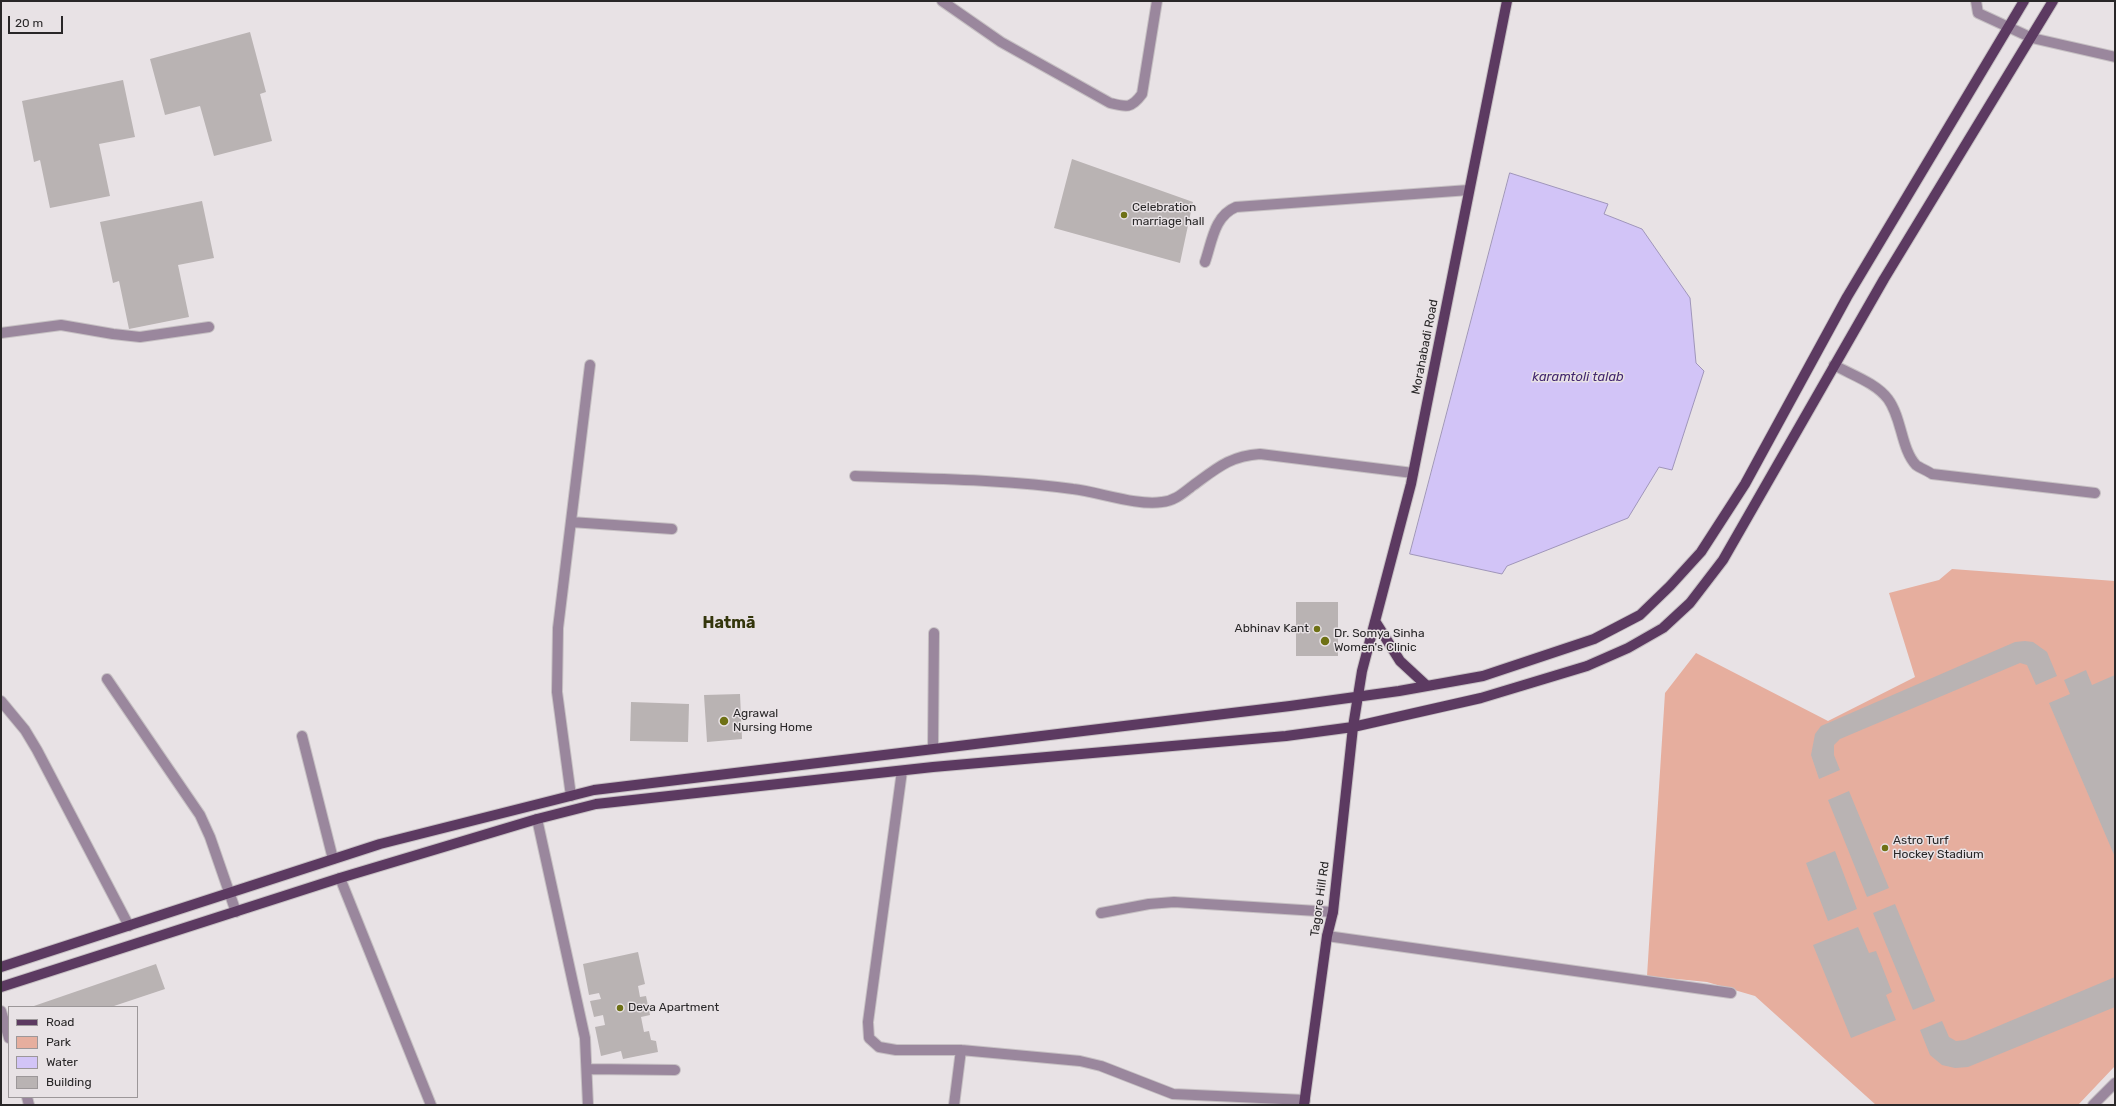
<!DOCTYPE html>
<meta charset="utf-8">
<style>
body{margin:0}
#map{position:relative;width:2116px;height:1106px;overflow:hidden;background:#e8e2e5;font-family:Rubik,sans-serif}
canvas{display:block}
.frame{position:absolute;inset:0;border:2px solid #292728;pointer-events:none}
.legend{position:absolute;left:8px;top:1006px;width:130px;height:92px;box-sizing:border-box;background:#e8e2e5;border:1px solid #9c9799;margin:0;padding:5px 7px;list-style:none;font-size:12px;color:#292728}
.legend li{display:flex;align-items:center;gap:8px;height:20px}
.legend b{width:20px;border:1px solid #9c9799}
.scale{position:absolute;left:8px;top:16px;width:55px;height:18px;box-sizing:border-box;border:2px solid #292728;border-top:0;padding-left:5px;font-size:12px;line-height:14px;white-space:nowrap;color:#292728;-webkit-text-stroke:3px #e8e2e5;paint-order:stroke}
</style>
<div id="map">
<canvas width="2116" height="1106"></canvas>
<div class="frame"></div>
<ul class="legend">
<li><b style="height:5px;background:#5c3a61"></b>Road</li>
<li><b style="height:11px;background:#e6ae9e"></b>Park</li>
<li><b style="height:11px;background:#d2c4f7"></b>Water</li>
<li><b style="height:11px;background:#b9b3b3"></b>Building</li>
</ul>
<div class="scale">20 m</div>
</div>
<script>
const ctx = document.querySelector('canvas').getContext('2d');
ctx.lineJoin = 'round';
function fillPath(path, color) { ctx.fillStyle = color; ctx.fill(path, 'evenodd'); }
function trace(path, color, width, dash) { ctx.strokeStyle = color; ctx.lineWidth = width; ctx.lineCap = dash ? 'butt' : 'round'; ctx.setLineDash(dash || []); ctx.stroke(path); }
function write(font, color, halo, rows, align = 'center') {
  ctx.font = font + ' Rubik,sans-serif'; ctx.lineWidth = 3; ctx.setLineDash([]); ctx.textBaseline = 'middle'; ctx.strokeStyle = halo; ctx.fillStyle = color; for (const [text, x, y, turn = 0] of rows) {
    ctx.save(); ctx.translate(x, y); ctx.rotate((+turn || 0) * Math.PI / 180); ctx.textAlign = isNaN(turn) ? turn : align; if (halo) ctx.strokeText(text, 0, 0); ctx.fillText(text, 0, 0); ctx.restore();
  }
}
fillPath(new Path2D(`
 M1952,569L2115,581V1066L2078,1105H1876L1755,996L1707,982L1647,976L1665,693L1696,653L1828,721L1915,677L1889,593L1939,580Z`), '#e6ae9e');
const water = new Path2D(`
 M1510,173L1608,204L1604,214L1642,229L1690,298L1696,363L1704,371L1672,470L1659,467L1628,518L1507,566L1502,574L1410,554Z`);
fillPath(water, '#d2c4f7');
trace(water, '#9f95b9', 1);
fillPath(new Path2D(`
 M250,32L266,92L260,94L272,141L214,156L200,106L165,115L150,59Z
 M123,80L135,137L99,144L110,196L50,208L40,160L34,162L22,101Z
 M1072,159L1193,202L1180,263L1054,228Z
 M202,201L214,258L178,265L189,317L129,329L119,281L113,283L100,222Z
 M1296,602H1338V656H1296Z
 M2025,641L2033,642L2047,652L2057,676L2036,685L2027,665L2020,663L1840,739L1834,745V755L1840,770L1819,779L1811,755L1815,734L1821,726L2015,642Z
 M2086,670L2092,685L2115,675V857L2049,703L2070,694L2064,680Z
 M740,694L742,739L707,742L704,695Z
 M631,702L689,704L688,742L630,741Z
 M1849,791L1889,888L1867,897L1828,800Z
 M1835,851L1857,909L1828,921L1806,863Z
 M1895,904L1935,1001L1913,1010L1873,913Z
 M1858,927L1869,953L1876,951L1892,992L1886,995L1896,1020L1851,1038L1813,945Z
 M638,952L645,984L638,986L640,997L646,996L650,1015L641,1017L644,1032L649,1031L651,1040L656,1041L658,1052L623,1059L621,1051L601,1056L595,1027L605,1025L603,1015L594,1017L590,1001L601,999L599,993L589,995L583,964Z
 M156,964L165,989L111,1007H31Z
 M2115,977V1007L1968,1067L1955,1068L1942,1065L1930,1055L1920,1030L1942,1021L1949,1037L1956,1041L1965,1040Z`), '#b9b3b3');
const minor = new Path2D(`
 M942,1L1001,42L1110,103C1126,107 1131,109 1142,94L1157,1
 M1976,1L1978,13L2032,38L2115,57
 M1205,262C1212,242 1214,216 1236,207L1469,190
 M1,333L61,325L113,334L140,337L209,327
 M1834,365C1852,375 1876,383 1888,399C1902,418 1901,449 1916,465C1920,468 1928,471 1932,474L2095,493
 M855,476C927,479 1001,479 1073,489C1099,492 1137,506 1162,502C1174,501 1182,494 1191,487C1216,469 1229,456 1260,454L1413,473
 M571,522L672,529
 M107,679L200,815L210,837L236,912
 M1,701L25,730L37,750L129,926
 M302,736L333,859
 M933,749L934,633
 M902,771L868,1022L869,1038L879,1047L896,1050H961L1080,1061L1101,1066L1173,1094L1305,1100
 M571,796L557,692L558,628L590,365
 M537,819L585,1038L588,1105
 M340,878L431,1105
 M1101,913L1149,904L1174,902L1333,912
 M1327,936L1731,993
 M1,1011L9,1038
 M588,1069L675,1070
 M27,1097L29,1105
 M954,1105L961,1050
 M2093,1105L2115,1083`);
const major = new Path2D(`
 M1375,621L1400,661L1427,686
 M1,967L380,844L594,790L1290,706L1399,691L1483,676L1594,639L1640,615L1670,586L1701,552L1745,484L1847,297L2024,1
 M1,987L340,878L537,819L596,804L933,767L1286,736L1353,727L1481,698L1587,666L1628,648L1663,628L1690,603L1723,560L1884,279L2053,1
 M1304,1105L1327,936L1333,912L1353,727L1362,671L1411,484L1507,1`);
trace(minor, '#c6c0c3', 12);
trace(major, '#c6c0c3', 12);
trace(minor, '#9a879d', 10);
trace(major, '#5c3a61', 10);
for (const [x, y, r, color] of [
 [1124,215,4,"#6e7115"],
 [1317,629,4,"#6e7115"],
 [1325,641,5,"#6e7115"],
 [724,721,5,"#6e7115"],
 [1885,848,4,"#6e7115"],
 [620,1008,4,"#6e7115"]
]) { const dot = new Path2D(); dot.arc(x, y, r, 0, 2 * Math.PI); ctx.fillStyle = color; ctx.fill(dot); trace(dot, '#e8e2e5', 1.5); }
write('12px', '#292728', '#e8e2e5', [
 ["Celebration",1132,208],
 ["marriage hall",1132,222],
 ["Abhinav Kant",1309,629,"right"],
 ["Dr. Somya Sinha",1334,634],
 ["Women's Clinic",1334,648],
 ["Agrawal",733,714],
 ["Nursing Home",733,728],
 ["Astro Turf",1893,841],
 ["Hockey Stadium",1893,855],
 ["Deva Apartment",628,1008]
], 'left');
write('12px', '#292728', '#e8e2e5', [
 ["Morahabadi Road",1425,347,-79],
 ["Tagore Hill Rd",1320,899,-82]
]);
write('italic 13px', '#43276f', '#e8e2e5', [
 ["karamtoli talab",1578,377]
]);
write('bold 16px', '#34360c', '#e8e2e5', [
 ["Hatmā",729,623]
]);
</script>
